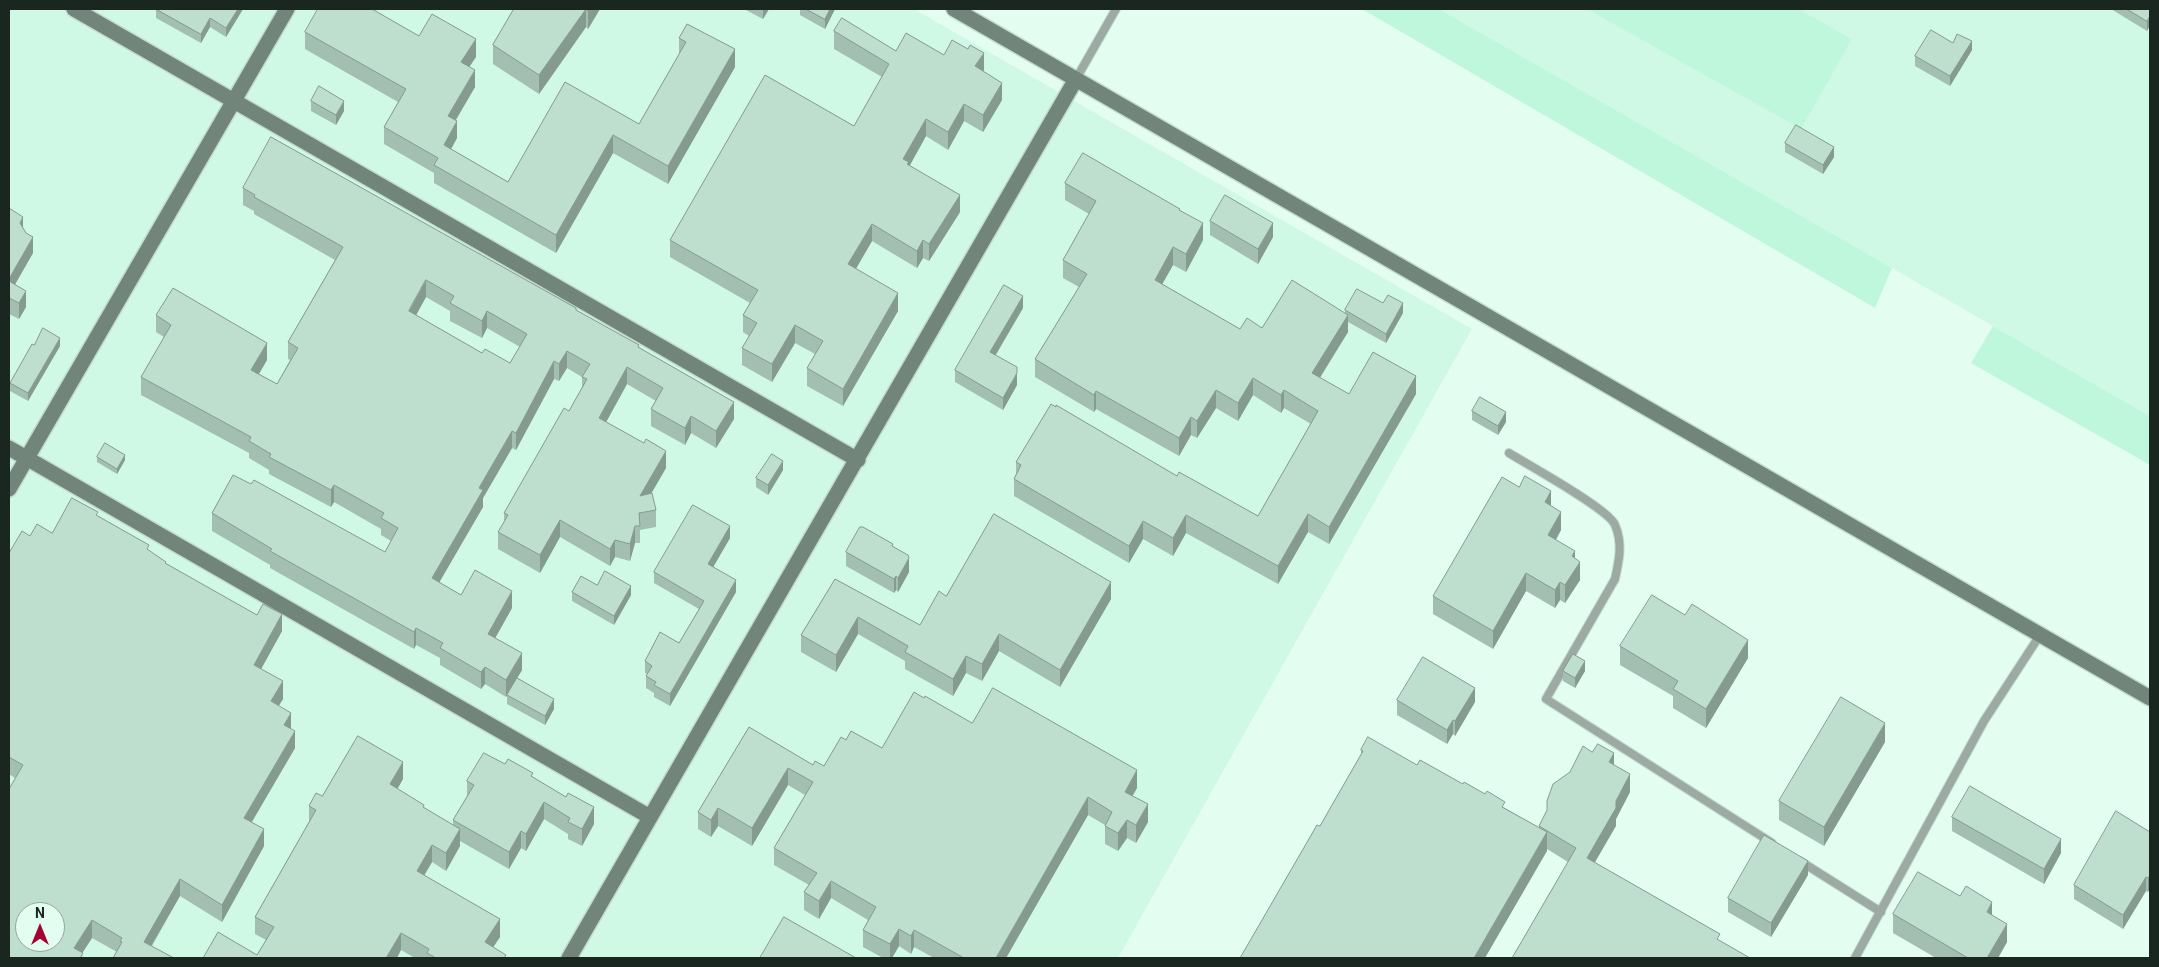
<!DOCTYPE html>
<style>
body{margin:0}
#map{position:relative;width:2159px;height:967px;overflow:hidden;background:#e3fef1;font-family:Roboto,sans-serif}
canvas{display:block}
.frame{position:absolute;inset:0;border:10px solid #1a2620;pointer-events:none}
.north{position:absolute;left:15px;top:902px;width:50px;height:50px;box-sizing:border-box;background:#e3fef1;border:1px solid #93a89d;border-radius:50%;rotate:0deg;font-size:14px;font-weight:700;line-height:20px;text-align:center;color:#1a2620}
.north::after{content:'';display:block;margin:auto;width:18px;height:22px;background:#a20235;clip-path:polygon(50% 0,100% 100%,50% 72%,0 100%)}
</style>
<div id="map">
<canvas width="2159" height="967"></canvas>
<div class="frame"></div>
<div class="north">N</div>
</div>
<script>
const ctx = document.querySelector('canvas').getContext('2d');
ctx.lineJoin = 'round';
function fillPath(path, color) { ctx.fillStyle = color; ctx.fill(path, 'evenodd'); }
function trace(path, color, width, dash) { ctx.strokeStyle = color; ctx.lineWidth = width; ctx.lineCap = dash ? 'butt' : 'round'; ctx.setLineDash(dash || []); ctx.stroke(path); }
fillPath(new Path2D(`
 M9,9H914L1472,329L1118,958H9ZM25,912H55V942H25Z
 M1439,9H2150V416L1993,326Z`), '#d0f9e5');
fillPath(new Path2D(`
 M1362,9H1439L1892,268L1875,308Z
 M1587,9H1798L1852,39L1801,129Z
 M1993,326L2150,416V465L1971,363Z`), '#bff7dd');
const lane = new Path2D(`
 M1076,79L1116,9
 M1509,453C1528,465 1609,509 1615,525C1623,543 1619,561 1615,579L1546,699L1772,843
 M1800,861L1881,912
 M1855,958L1984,721L2040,635`);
const secondary = new Path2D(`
 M74,9L858,460
 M954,9L2150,698
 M9,448L650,817
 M9,489L287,9
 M569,958L1076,79`);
trace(lane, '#c3dbd0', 10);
trace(secondary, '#c3dbd0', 18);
trace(lane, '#9caaa3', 8);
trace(secondary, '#71857b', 15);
fillPath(new Path2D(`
 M156,9H243L226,37L210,27L201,43L156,18Z
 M514,9H600L588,29L586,27L539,94L493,64V45Z
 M744,9H769L763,19Z
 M800,9H835L825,29L800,15Z
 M2111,9H2150V25L2147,31Z
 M834,31L896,51L944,55L984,70L983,71L1002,100L983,132L964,121L948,150L926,136L909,166L960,212L929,261L923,258L917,268L872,241L856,269L898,311L843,406L807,386V368L815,354L795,343L772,382L742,365V348L749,336L743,332V315L750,303L670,257V240L854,126L882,77L834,49Z
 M305,32L419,36L476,57L469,67L475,87L456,120L457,138L451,149L508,182L639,124L679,55V38L735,67L668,184L613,153L556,253L434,183V173L384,144V127L398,102L305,49Z
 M1953,43L1972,50L1950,86L1915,66V56Z
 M311,101L344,111L336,125L311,111Z
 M1785,143L1834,157L1823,174L1785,152Z
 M1065,183L1180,211L1203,240L1186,272L1173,265L1162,284L1240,329L1262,328L1345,313V310L1383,303L1403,313L1386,343L1348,322V332L1320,378L1349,394H1416L1329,544L1308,532L1278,584L1186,533L1173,556L1143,539L1129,563L1014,496V479L1016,474V462L1177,476L1258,516L1311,424L1284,408L1281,413L1253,395L1238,421L1216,408L1197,438L1191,435L1179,456L1096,409L1094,412L1035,377V359L1079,287L1063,278V260L1089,214L1065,200Z
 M243,188L576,310L639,347L734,419L716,448L691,433L685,445L651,426V409L656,401L627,384L606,422L666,468L651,493L656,510V527L640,530V543H635L630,561L615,557L610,566L560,537L540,573L498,549V532L504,522V513L569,411L582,388V377L567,368L559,381L554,379L516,450L512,448L483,498V507L439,582L461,595L512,608L495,638L522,670L517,678L554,709L545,725L507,704V695L506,697L485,684L481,689L440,665V658L416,645L414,649L270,568V565L212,531V513L385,552L391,541L381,535V529L334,502L331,507L269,474V470L249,458V453L141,395V377L164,337L156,332V315L267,360L259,374L277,384L290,360L288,359V342L335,260L254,214V211L243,205ZM426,297L450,311V321L482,338L487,328L520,347L510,363L482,353L416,315Z
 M9,208L23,228L33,253L15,284L26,307L19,319L9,314Z
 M1210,221L1273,237L1258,264L1210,235Z
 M1023,308L996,355L1017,385L1003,410L955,382V370Z
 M60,346L28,401L10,391V383Z
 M1472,411L1506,422L1498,435L1472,420Z
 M97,457L125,460L117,474L97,462Z
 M783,470L768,495L756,487V478Z
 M1551,506L1561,530L1556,540L1575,558L1580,580L1565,603L1560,600L1555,608L1526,591L1493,649L1433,614V596Z
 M98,516L149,550L166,564L282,631L261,669L283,699L278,706L291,729L295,748L252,822L264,846L222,922L180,896L152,946L117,952L92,938L82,953L83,958L15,778L9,774V553L30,536L52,533Z
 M730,538L713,567L736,592L670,706L654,697V693L646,688V676L647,674L645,673V661L679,643L699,609L654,583V572Z
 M893,546L909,572L898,592L896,590L894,593L846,566V552Z
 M835,579L920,625L946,596L1111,599L1060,687L999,651L982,681L966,673L953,696L905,669V661L858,634L836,672L801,652V635Z
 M597,585L631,595L614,625L572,601V592Z
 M1685,615L1748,658L1706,728L1673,708V696L1620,665V646Z
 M1563,671H1585L1575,688L1563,681Z
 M924,698L972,723L1137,788L1132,796L1148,822L1136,843L1127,838L1118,851L1105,844V825L1088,815L1006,958H934L914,947L911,954L899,946L892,958H883L863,947V930L868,920L831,898L819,919L804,910V892L809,885L774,865V848L805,795L788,785L752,846L718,826L711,837L698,829V812L749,727L813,765L824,766L846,740L882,748Z
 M1397,700L1475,702L1455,736L1453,734L1447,744L1397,715Z
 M1885,742L1824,846L1779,820V801Z
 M1361,750L1417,765L1505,808L1539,828V826L1570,772L1592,752L1614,765L1630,792L1616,819V826L1568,862L1547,849V851L1320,826L1361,755Z
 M505,764L533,777L594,824L582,846L568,839V834L544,819L526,851L521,848L509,869L460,841V846L446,871L432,862L424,875L500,937L493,947L506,958H415L401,950L257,955L266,940L255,934V917L309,822V806L322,796L403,779L397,789L424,808L453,825V820L467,796V781Z
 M1952,817L2061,853L2044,884L1952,831Z
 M2150,832L2148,892L2146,891L2123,929L2074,899V885Z
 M1808,875L1771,937L1728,912V898Z
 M1893,914L1992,915L2007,942L1998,958H1936L1893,933Z`), '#a3bfb1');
fillPath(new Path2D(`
 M238,9H243L226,37V28Z
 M586,9V27L539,94V75Z
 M589,9H600L588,29V11Z
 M763,9H769L763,19Z
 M830,9H835L825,29V19Z
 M2150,16V25L2147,31V21Z
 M210,18V27L201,43V34Z
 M476,39V57L461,79V62Z
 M1972,41V50L1950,86V76Z
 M735,49V67L668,184V166Z
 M984,53V70L975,84V66Z
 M475,70V87L448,133V116Z
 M1002,83V100L983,132V115Z
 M344,101V111L336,125V115Z
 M964,104V121L948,150V132Z
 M926,119V136L909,167L903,159Z
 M457,121V138L444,162V145Z
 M613,135V153L556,253V235Z
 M1834,147V157L1823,174V165Z
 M960,195V212L929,261V244Z
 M23,217V233L20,223Z
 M1203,223V240L1186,272V254Z
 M1273,223V237L1258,264V249Z
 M872,224V241L848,282V264Z
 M33,237V253L9,295V279Z
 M923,240V258L917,268V251Z
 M1173,247V265L1155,297V280Z
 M426,280V297L409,328V311Z
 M26,291V307L19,319V303Z
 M898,293V311L843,406V389Z
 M1023,296V308L990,364V352Z
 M1403,303V313L1386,343V334Z
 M487,311V328L482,338V321Z
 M1348,315V332L1312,390V373Z
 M795,325V343L772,382V364Z
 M60,338V346L28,401V393Z
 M267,343V360L251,387V370Z
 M567,351V368L559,381V364Z
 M554,361V379L516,450V433Z
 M627,367V384L599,435V418Z
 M1017,373V385L1003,410V398Z
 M1416,376V394L1329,544V527Z
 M1253,378V395L1238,421V403Z
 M1216,390V408L1197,438V421Z
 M1284,390V408L1281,413V395Z
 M1096,391V409L1094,412V395Z
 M734,402V419L716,448V431Z
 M1506,412V422L1498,435V426Z
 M691,416V433L685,445V428Z
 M1191,417V435L1179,456V438Z
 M512,431V448L483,498V507L432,595V578L479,488Z
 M666,451V468L640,513V496Z
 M125,455V460L117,474V469Z
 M783,461V470L768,495V485Z
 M334,485V502L331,507V490Z
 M1551,491V509L1545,502Z
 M1561,512V530L1548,553V535Z
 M1308,514V532L1278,584V566Z
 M1186,515V533L1173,556V538Z
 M560,520V537L540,573V555Z
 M1143,521V539L1129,563V546Z
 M635,526V543L630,561V544Z
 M730,526V538L708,576V564Z
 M615,540V557L610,566V549Z
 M1575,551V570L1580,562V580L1565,603V585L1572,556Z
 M909,558V572L898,592V578Z
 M1526,573V591L1493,649V631Z
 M896,576V590L894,593V579Z
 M736,580V592L670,706V694Z
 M1111,582V599L1060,687V670Z
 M1560,582V600L1555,608V590Z
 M631,586V595L614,625V616Z
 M512,591V608L488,651V634Z
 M282,614V631L254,682V665Z
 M858,617V634L836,672V655Z
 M416,628V645L414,649V632Z
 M999,634V651L982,681V664Z
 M1748,640V658L1706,728V709Z
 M522,653V670L506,697V680Z
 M966,656V673L953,696V679Z
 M1585,661V671L1575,688V678Z
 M485,667V684L481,689V672Z
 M283,681V699L271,719V701Z
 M1475,688V702L1455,736V721Z
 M554,699V709L545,725V716Z
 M291,713V730L284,725Z
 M1453,720V734L1447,744V730Z
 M1885,723V742L1824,846V827Z
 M295,731V748L244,835V818Z
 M1614,753V772L1609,762Z
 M403,762V779L390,802V784Z
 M788,768V785L752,846V828Z
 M1137,770V788L1125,809V792Z
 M1630,774V792L1616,819V826L1587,876V858Z
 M1088,797V815L1006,958H996Z
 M544,802V819L526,851V834Z
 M1148,804V822L1136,843V825Z
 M594,807V824L582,846V829Z
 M718,808V826L711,837V820Z
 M1127,820V838L1118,851V833Z
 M264,829V846L222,922V905Z
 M460,829V846L446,871V853Z
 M521,831V848L509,869V852Z
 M1547,832V851L1485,958H1474Z
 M2061,839V853L2044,884V869Z
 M432,845V862L417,888V871Z
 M1808,861V875L1771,937V923Z
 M2150,875V889L2148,892V878Z
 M2146,877V891L2123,929V915Z
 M180,879V896L144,958V942Z
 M831,881V898L819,919V901Z
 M1992,902V920L1987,912Z
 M500,919V937L486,958L485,942Z
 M92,920V938L79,958L74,948Z
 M2007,924V942L1998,958H1987Z
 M899,929V946L892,958H890V944Z
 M914,930V947L911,954V936Z
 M401,933V950L397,958H386Z`), '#859b90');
const building = new Path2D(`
 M156,9H238L226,28L210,18L201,34Z
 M318,9H372L419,36L432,14L476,39L461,62L475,70L448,116L457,121L444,145L508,182L565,82L639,124L686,42L679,38L687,24L735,49L668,166L613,135L556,235L434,165L438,158L384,127L406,89L305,32Z
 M514,9H589L588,11L586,9L539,75L493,45Z
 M806,9H830L825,19Z
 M2127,9H2150V16L2147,21Z
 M842,18L896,51L906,33L944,55L952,40L968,49L970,45L984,53L975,66L1002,83L983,115L964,104L948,132L926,119L903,159L909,162L907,164L960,195L929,244L923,240L917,251L872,224L848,264L898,293L843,389L807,368L823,341L795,325L772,364L742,348L757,323L743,315L758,290L670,240L765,75L854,126L889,64L834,31Z
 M1931,30L1953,43L1957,34L1972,41L1950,76L1915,56Z
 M319,86L344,101L336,115L311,101Z
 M1796,125L1834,147L1823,165L1785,143Z
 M271,137L576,308V310L639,345L638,347L734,402L716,431L691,416L685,428L651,409L663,388L627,367L599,418L644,443L646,439L666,451L640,496L652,493L656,510L639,513L640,526H635L630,544L615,540L610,549L560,520L540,555L498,532L508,515L504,513L564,408L569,411L587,379L582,377L590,364L567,351L559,364L554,361L516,433L512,431L479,488L483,490L432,578L461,595L475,570L512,591L488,634L522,653L506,680L485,667L481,672L440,648L443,643L416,628L414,632L270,551L272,549L212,513L233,475L251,484L254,480L385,552L398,528L381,518L384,513L334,485L331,490L269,457L271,454L249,441L251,437L141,377L171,325L156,315L173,288L267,343L251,370L277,384L298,348L288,342L343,247L254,197L255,195L243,188ZM426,280L454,296L450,303L482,321L487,311L527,334L510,363L485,349L482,353L409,311Z
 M1083,153L1180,209L1179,210L1203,223L1186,254L1173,247L1155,280L1240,329L1247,318L1262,328L1292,280L1348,315L1312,373L1349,394L1373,352L1416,376L1329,527L1308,514L1278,566L1186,515L1173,538L1143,521L1129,546L1014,479L1021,465L1016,462L1051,404L1056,407V405L1177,476L1179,472L1258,516L1318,411L1284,390L1281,395L1253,378L1238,403L1216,390L1197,421L1191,417L1179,438L1096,391L1094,395L1035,359L1087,274L1063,260L1096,201L1065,183Z
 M1225,195L1273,223L1258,249L1210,221Z
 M9,208L23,217L20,223L26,233L33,237L9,279Z
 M9,281L26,291L19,303L9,298Z
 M1004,285L1023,296L990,352L1017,367V373L1003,398L955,370Z
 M1357,289L1383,303L1388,295L1403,303L1386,334L1345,310Z
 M43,328L60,338L28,393L10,383L32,344L34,345Z
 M1480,397L1506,412L1498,426L1472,411Z
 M105,443L125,455L117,469L97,457Z
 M772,454L783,461L768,485L756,478Z
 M1525,476L1551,491L1545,502L1561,512L1548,535L1575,551L1572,556L1580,562L1565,585L1560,582L1555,590L1526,573L1493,631L1433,596L1502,477L1519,487Z
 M72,498L98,512L96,515L149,545L147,549L166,562L165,563L257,615L263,604L282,614L254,665L283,681L271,701L291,713L284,725L295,731L244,818L264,829L222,905L180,879L144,942L174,958H113L122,942L120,941L122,938L92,920L74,948L83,953L80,958H9V789L23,765L9,757V553L22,531L30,536L37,524L52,533ZM25,912H55V942H25Z
 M693,505L730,526L708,564L736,580L670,694L654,685L656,682L646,676L652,666L645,661L660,632L679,643L704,601L654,572Z
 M994,514L1111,582L1060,670L999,634L982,664L966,656L953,679L905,652L908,646L858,617L836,655L801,635L835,579L920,625L939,591L946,596Z
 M860,527H863L893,544L892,546L908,555L909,558L898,578L896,576L894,579L846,552Z
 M605,571L631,586L614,616L572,592L581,576L597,585Z
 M1652,595L1685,615L1692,604L1748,640L1706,709L1673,689L1678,681L1620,646Z
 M1573,654L1585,661L1575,678L1563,671Z
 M1423,657L1475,688L1455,721L1453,720L1447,730L1397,700Z
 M517,678L554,699L545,716L507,695Z
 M993,688L1137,770L1125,792L1148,804L1136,825L1127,820L1118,833L1105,826L1112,812L1088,797L996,958H964L914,930L911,936L899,929L890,944L863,930L876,907L831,881L819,901L804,892L817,873L774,848L813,782L788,768L752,828L718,808L711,820L698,812L749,727L813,765L815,761L824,766L841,737L846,740L851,731L882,748L914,692L924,698L925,696L972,723Z
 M1841,697L1885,723L1824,827L1779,801Z
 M358,736L403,762L390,784L424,805L423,807L460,829L446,853L432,845L417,871L500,919L485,942L506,955L504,958H436L427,953L429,949L401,933L386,958H203L218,932L257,955L274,927L255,917L316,810L309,806L316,793L322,796Z
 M1368,737L1417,765L1420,760L1463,784L1464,782L1485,794L1487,791L1505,802L1502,807L1547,832L1474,958H1240L1317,825L1320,826L1363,751L1361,750Z
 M1598,744L1614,753L1609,762L1630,774L1616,801V808L1587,858L1720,934L1717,939L1750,958H1512L1576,848L1539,826L1547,810V801L1553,784L1570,772L1583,746L1592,752Z
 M484,753L505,764L508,759L533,773L531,776L566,797L568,793L594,807L582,829L568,822L570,818L544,802L526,834L521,831L509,852L453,820L474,785L467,781Z
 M1970,786L2061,839L2044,869L1952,817Z
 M2116,811L2150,832V875L2148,878L2146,877L2123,915L2074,885Z
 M1764,835L1808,861L1771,923L1728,898Z
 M1918,872L1960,896L1966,886L1992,902L1987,912L2007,924L1987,958H1968L1893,914Z
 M784,917L856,958H760Z`);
fillPath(building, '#bedece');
trace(building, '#859b90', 1);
</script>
